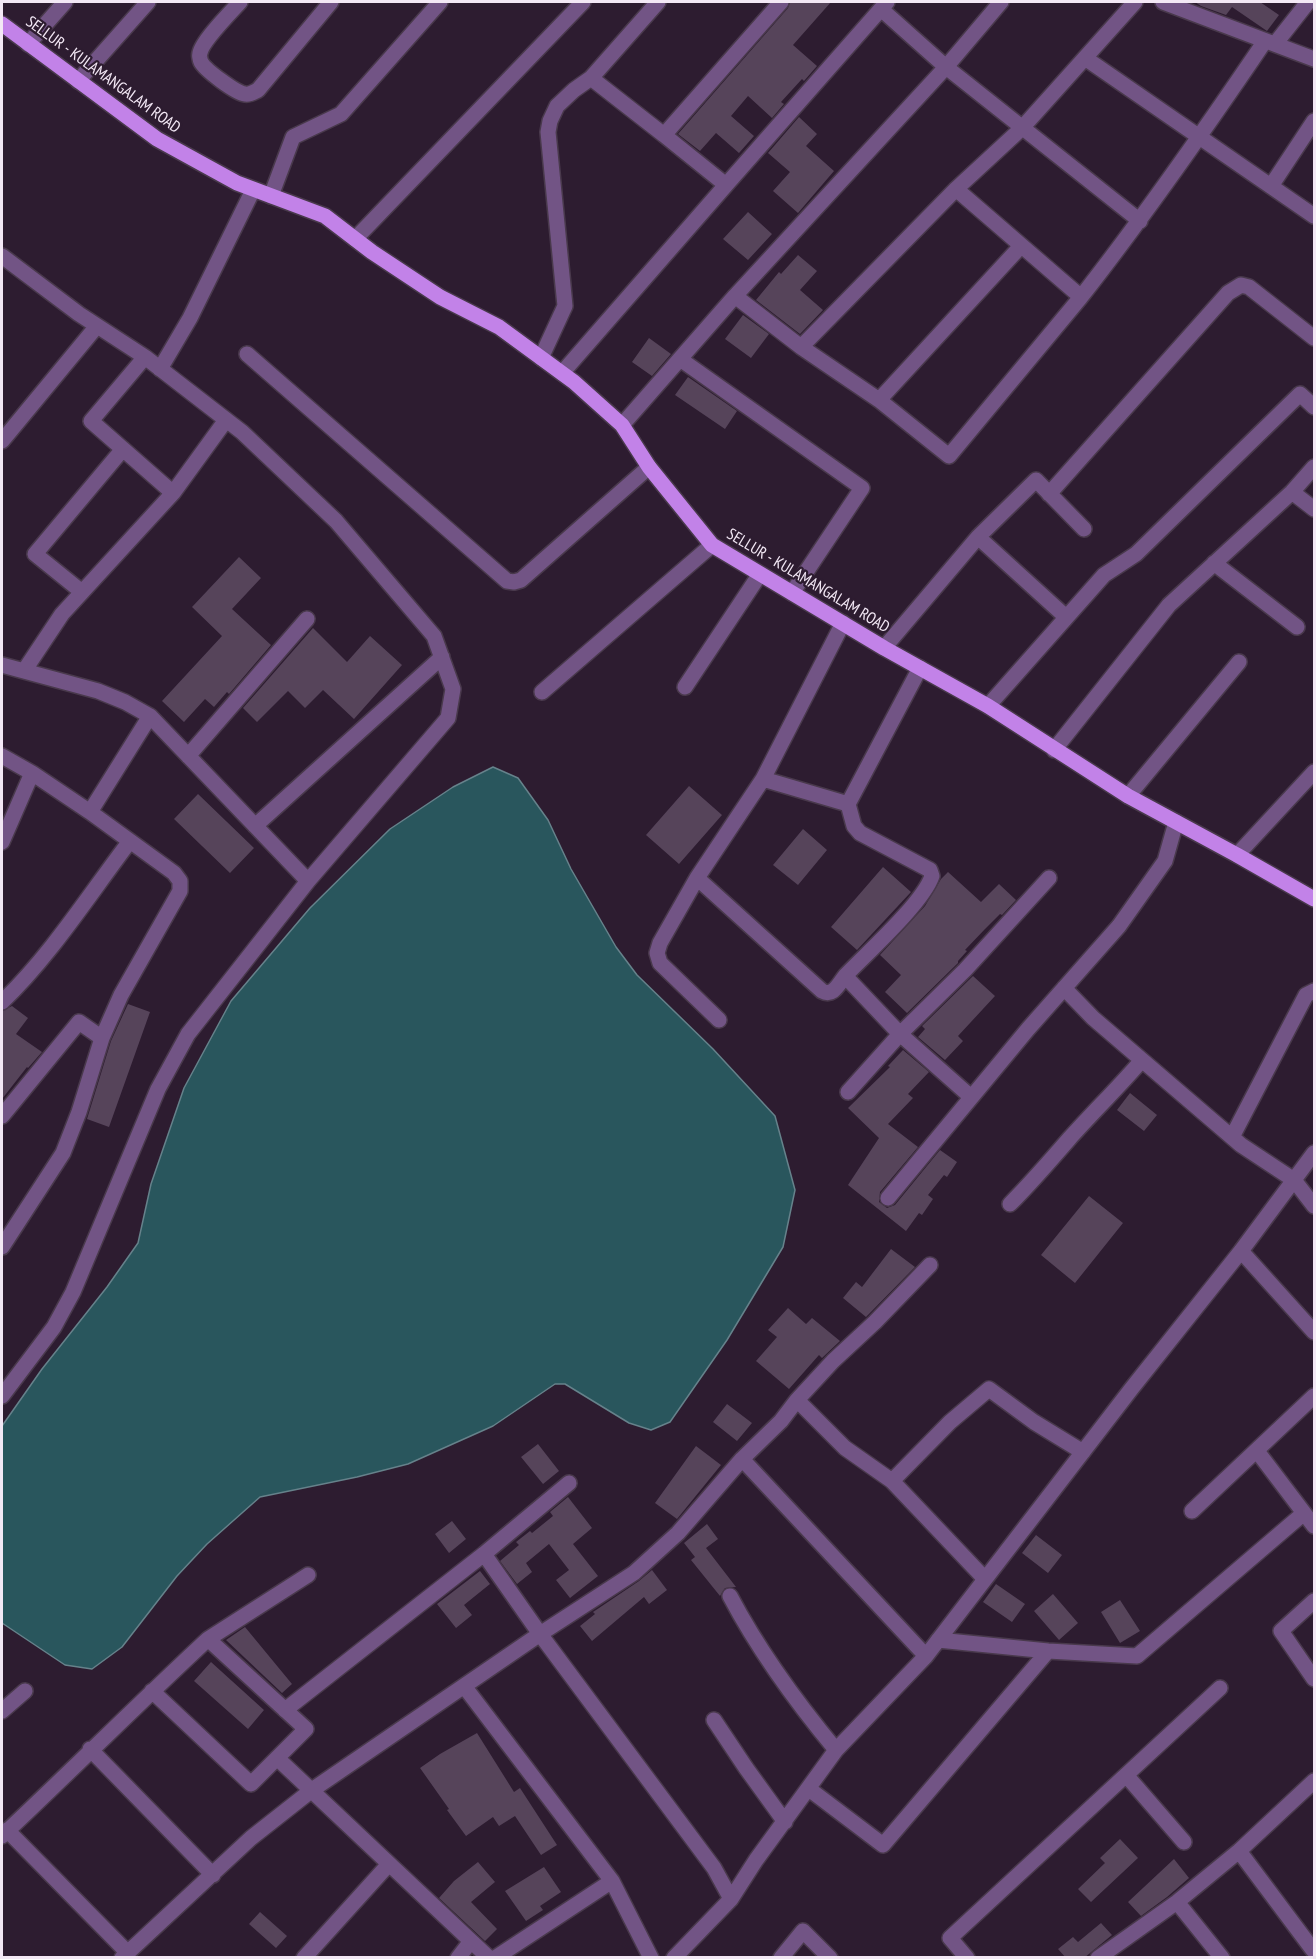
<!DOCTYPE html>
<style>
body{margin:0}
#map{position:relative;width:1316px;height:1959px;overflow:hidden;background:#2d1c30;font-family:"PT Sans Narrow",sans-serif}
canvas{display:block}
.frame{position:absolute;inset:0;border:3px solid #f3e8f5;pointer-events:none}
</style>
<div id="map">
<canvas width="1316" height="1959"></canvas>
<div class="frame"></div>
</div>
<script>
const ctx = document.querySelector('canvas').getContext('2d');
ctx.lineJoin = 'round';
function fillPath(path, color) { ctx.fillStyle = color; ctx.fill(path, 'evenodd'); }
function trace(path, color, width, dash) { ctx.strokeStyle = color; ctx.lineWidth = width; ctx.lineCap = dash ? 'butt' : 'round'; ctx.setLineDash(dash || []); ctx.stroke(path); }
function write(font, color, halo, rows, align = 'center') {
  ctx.font = font + ' "PT Sans Narrow",sans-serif'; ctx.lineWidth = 4.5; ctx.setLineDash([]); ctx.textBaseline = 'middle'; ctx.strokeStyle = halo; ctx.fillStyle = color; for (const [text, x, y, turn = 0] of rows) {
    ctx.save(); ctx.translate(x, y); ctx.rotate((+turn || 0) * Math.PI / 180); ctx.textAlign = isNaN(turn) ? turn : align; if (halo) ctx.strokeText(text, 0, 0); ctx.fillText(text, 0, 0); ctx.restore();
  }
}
const water = new Path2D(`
 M493,767L518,778L548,820L571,869L616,947L637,975L713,1049L775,1116L795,1190L783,1247L727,1340L670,1422L651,1430L629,1423L565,1384H555L493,1426L408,1464L357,1477L260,1497L207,1544L177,1576L122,1647L92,1669L65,1665L2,1623V1426L42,1369L107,1287L138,1243L151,1184L184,1088L231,1001L310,908L390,829L453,787Z`);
fillPath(water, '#29565d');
trace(water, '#66828b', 1.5);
fillPath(new Path2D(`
 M790,2H831L793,45L817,66L804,81L802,79L781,102L784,104L772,118L748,96L731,116L754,136L739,153L716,133L700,151L678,134L788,8Z
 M1195,2H1260L1279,15L1267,31L1232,7L1226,15L1201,6Z
 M799,117L817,134L806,146L834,171L798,213L773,191L790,172L768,153Z
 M748,212L772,234L748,260L723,239Z
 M798,255L817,271L800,290L823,310L800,334L756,300L779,272L781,274Z
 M743,315L769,334L751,358L725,339Z
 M649,338L671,354L652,376L632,362Z
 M688,377L737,411L725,429L675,395Z
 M239,557L261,578L232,609L271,645L229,694L227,692L214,707L205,699L184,722L162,701L222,636L192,607Z
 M313,628L347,662L370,636L402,665L354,719L323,690L305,708L288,691L257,722L243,708Z
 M689,786L722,815L679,864L646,835Z
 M198,794L254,848L230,873L174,819Z
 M803,829L827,850L798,885L773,865Z
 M883,867L911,892L857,950L831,927Z
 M948,872L981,902L999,884L1016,900L1002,915L1000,914L985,929L965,950L967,951L958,961V963L907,1013L885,992L901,975L880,955L925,906L941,879Z
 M973,976L995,996L958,1036L963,1041L945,1060L918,1037L925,1029L922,1026Z
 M128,1004L150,1012L109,1127L87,1119L111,1041Z
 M12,1006L28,1018L16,1034L42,1052L28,1068L27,1067L2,1099V1011Z
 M903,1050L929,1072L908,1094L913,1098L888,1124L918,1147L880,1192L879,1202L887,1208L895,1205L940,1150L957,1162L947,1177L944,1175L928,1195L933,1199L922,1215L919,1213L906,1231L848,1185L879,1138L848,1108L890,1067L888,1066Z
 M1130,1093L1157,1115L1144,1131L1117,1110Z
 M1089,1196L1123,1223L1075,1283L1041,1255Z
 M891,1249L915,1267L866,1317L843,1298L856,1282L862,1287Z
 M788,1308L806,1324L812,1318L840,1341L822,1358L819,1355L789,1389L756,1361L777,1337L768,1330Z
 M727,1404L752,1423L737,1441L713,1422Z
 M538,1444L559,1471L543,1484L521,1457Z
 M696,1446L721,1465L677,1519L655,1503Z
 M568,1497L592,1528L573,1544L598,1576L570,1598L556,1580L569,1570L549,1544L526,1563L532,1572L517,1584L500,1561L519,1545L516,1542L530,1531L532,1533L553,1516L550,1512Z
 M452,1521L466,1539L449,1553L435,1534Z
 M707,1524L718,1539L706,1548L736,1587L725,1588L720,1596L691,1560L695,1557L684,1543Z
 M1036,1535L1062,1555L1048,1573L1022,1553Z
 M652,1570L667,1590L649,1604L644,1597L592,1641L580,1626L595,1614L593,1612L599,1608L639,1581Z
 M480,1571L490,1584L464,1605L472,1615L456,1628L437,1604Z
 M996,1584L1025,1604L1012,1622L983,1602Z
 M1053,1594L1078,1623L1059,1640L1034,1611Z
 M1120,1600L1140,1631L1120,1643L1101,1612Z
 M245,1627L292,1684L282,1693L226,1640Z
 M211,1662L264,1710L248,1729L194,1681Z
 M477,1733L514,1792L520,1788L557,1845L541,1855L515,1816L499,1826L493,1817L466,1836L447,1810L449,1809L420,1768L440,1754Z
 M1120,1839L1138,1858L1091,1902L1078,1889L1105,1863L1100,1858Z
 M1174,1859L1189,1878L1167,1897L1141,1916L1128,1902Z
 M478,1862L495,1882L471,1902L497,1929L485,1941L439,1898L454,1881Z
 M544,1867L561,1892L540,1906L543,1910L526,1921L505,1891Z
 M260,1912L287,1936L276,1948L249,1924Z
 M1101,1923L1112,1935L1084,1958H1066L1058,1949L1073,1937L1078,1942Z`), '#56445a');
const minor = new Path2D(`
 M240,2C231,12 202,41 200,53C199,54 200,60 201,62C205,70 236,93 245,94C250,95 254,92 258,90L331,2
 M781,2L664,135L726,185L887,2
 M1163,2L1314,59
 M881,9L946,67L1140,221
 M28,44L65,2
 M1275,44L1308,2
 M1085,58L1314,216
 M591,78L664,135
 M78,81L148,2
 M1271,186L1314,121
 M271,196L293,137L341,114L440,2
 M355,239L583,2
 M2,256L79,314L145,357L91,421L173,493L62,614L24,671L98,691L125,702L150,716L90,812L32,773L2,756
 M735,296L946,67L1001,2
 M1081,297C1146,214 1206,128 1265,41
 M801,347L956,189
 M247,354L507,581L514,582L521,580L649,467
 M145,357L242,432L336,521L434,636L453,689L448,718L308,881L150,716
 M541,358L565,306L548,132L550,121L557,106L574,90L591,78L658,2
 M680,359L862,488L792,593
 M160,369L190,318L253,190
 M562,373L726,185
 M879,400L1021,246
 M622,425L735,296L801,347L879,400L949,456L1081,297L956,189L1022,128L1135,2
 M2,441L97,326
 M1292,492L1314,509
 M173,493L226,420
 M1049,494L1228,293L1241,285L1249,287L1314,338
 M978,537L1066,617
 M1214,563L1297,627
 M82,592L35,554L123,449
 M884,648L978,537L1036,480L1084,529
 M2,665L24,671
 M685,687L760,574
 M542,692L712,545
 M988,706L1104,575L1136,554L1300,394L1314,407
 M1054,750L1169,605L1292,492L1314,467
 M188,756L307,619
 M763,779L848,804L920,668
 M1128,796L1239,662
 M848,804L854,826L860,833L930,870L932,876C923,903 867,953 845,976L900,1034L971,1097
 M255,826L442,657
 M2,842L32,773
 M1237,855L1314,772
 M697,878L822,991C833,997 838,985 845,976
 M1064,988L1093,1018L1241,1145L1294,1180L1314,1206
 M2,1002C51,955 89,895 130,841
 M719,1020L660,963L657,953L660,943L697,878L763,779L843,623
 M848,1092L900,1034L965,970L1049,878
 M2,1116L79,1022L102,1038
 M1232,1137L1306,995L1314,991
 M888,1198L1028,1029L1119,926L1165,861L1176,822
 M1010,1204C1031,1183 1050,1161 1069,1139C1093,1112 1119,1087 1142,1060
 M2,1247L63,1153L79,1112L102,1038L121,995L180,891V881L174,873L90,812
 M1241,1251L1314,1332
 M2,1396L54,1327L73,1292L158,1089L188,1034L308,881
 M797,1400L845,1448L892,1481L950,1422L989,1389L1034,1422L1083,1452
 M1257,1451L1304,1513
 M742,1459L781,1421L797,1400L833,1361L875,1322L930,1265
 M892,1481L985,1579
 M1192,1511L1314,1396
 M484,1554L540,1634L634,1573L678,1533L742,1459L926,1656
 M730,1596C759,1651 797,1703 836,1750
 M1314,1601L1281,1631L1314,1679
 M208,1639L308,1575
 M938,1640L1048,1651L1137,1656L1304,1513L1314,1526
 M464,1686L612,1881L651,1958
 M285,1710L484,1554L569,1483
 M2,1711L25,1691
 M714,1720L746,1768L785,1822
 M90,1749L213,1875
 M277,1758L489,1958
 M1126,1775L1184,1842
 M809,1789L883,1845L1048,1651
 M7,1830L128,1953
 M2,1836C71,1771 138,1704 208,1639L306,1729L251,1784L152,1691
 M1239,1851L1313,1950
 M1177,1902L1222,1958
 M122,1958L251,1838L312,1790L540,1634L714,1868L731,1899
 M304,1958L389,1864
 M458,1958L471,1941
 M495,1958L612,1881
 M674,1958L731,1899L756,1860L836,1750L926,1656L1132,1388L1241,1251L1314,1153
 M781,1958L803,1931L830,1958
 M967,1958L950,1938L1220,1688
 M1098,1958L1177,1902L1239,1851L1314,1781`);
const major = new Path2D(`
 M2,24L157,139L237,183L325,216L372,252L440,297L499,327L574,382L622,425L649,467L712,545L884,648L988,706L1128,796L1237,855L1314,899`);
trace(minor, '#49394c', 18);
trace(major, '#49394c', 18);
trace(minor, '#725485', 15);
trace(major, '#c282e8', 15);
write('16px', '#f3e8f5', '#2d1c30', [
 ["SELLUR - KULAMANGALAM ROAD",103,75,36],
 ["SELLUR - KULAMANGALAM ROAD",808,581,31]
]);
</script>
